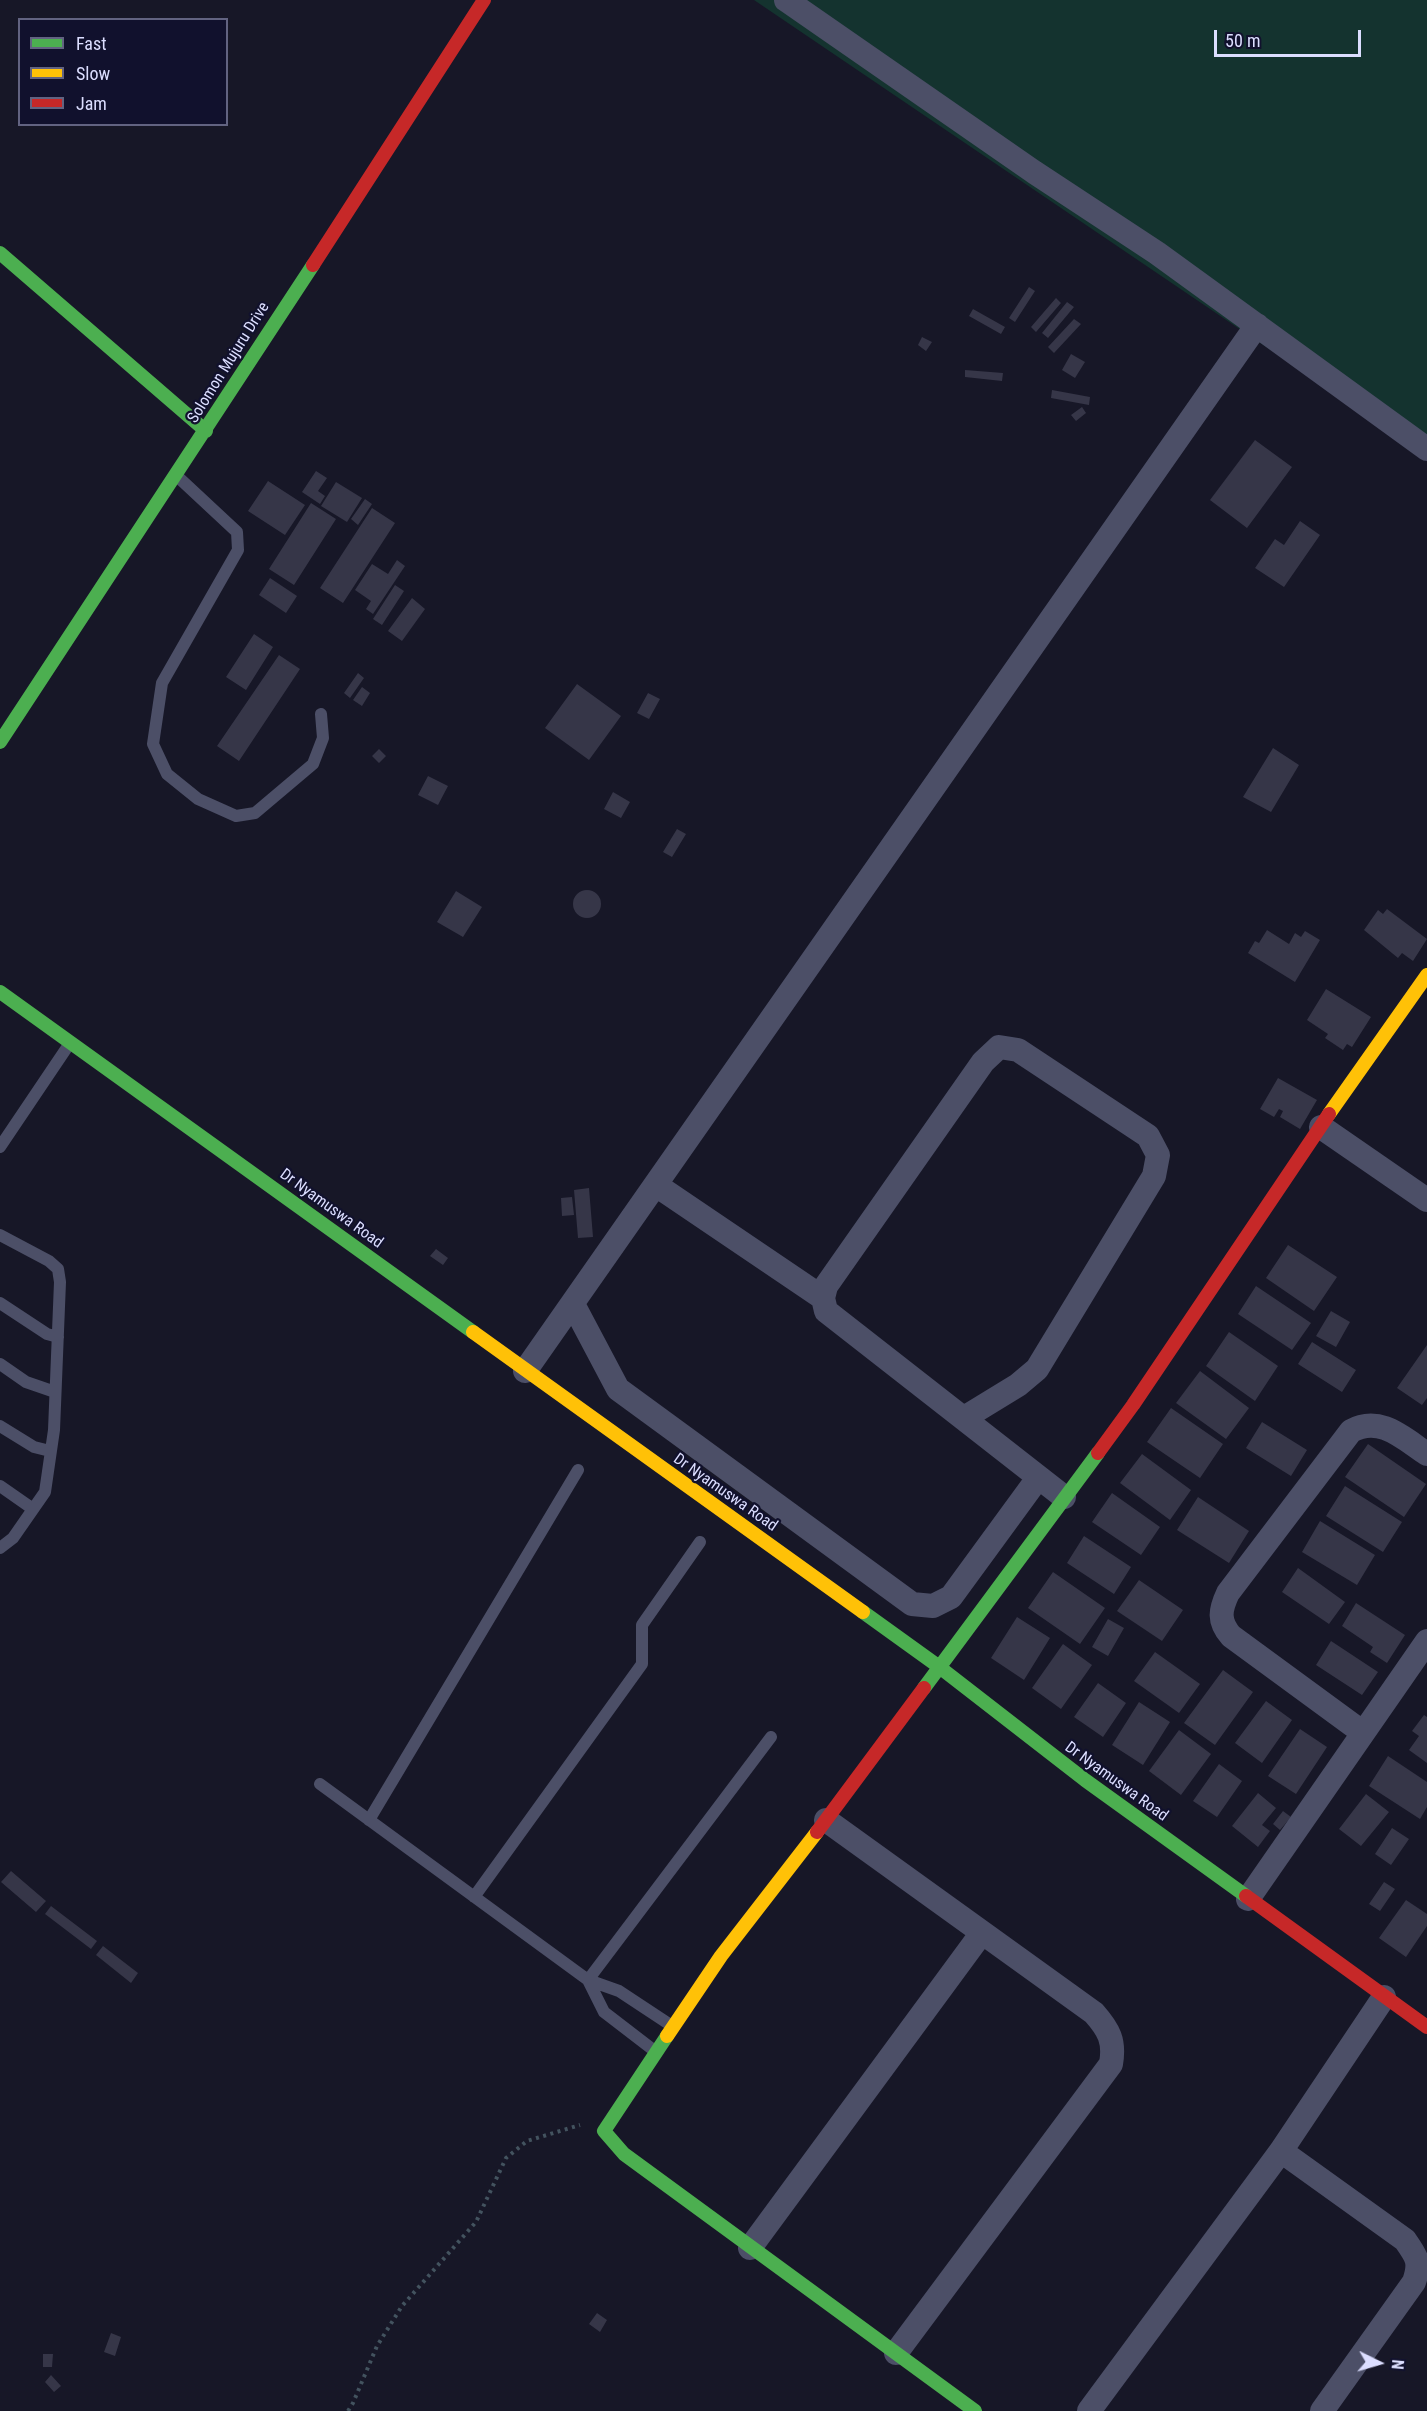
<!DOCTYPE html>
<style>
body{margin:0}
#map{position:relative;width:1427px;height:2411px;overflow:hidden;background:#171727;font-family:"Roboto Condensed",sans-serif}
canvas{display:block}
.legend{position:absolute;left:18px;top:18px;width:210px;height:108px;box-sizing:border-box;background:#11112d;border:2px solid #626381;margin:0;padding:8px 10px;list-style:none;font-size:18px;color:#dcdeff}
.legend li{display:flex;align-items:center;gap:12px;height:30px}
.legend b{width:30px;border:2px solid #626381}
.north{position:absolute;left:1349px;top:2333px;width:60px;height:60px;-webkit-text-stroke:4px #11112d;paint-order:stroke;rotate:95deg;font-size:16px;font-weight:700;line-height:24px;text-align:center;color:#dcdeff}
.north::after{content:'';display:block;margin:auto;width:21px;height:27px;background:#dcdeff;clip-path:polygon(50% 0,100% 100%,50% 72%,0 100%)}
.scale{position:absolute;left:1214px;top:30px;width:147px;height:27px;box-sizing:border-box;border:3px solid #dcdeff;border-top:0;padding-left:8px;font-size:18px;line-height:21px;white-space:nowrap;color:#dcdeff;-webkit-text-stroke:4px #11112d;paint-order:stroke}
</style>
<div id="map">
<canvas width="1427" height="2411"></canvas>
<ul class="legend">
<li><b style="height:8px;background:#4caf50"></b>Fast</li>
<li><b style="height:8px;background:#ffc107"></b>Slow</li>
<li><b style="height:8px;background:#c62828"></b>Jam</li>
</ul>
<div class="north">N</div>
<div class="scale">50 m</div>
</div>
<script>
const ctx = document.querySelector('canvas').getContext('2d');
ctx.lineJoin = 'round';
function fillPath(path, color) { ctx.fillStyle = color; ctx.fill(path, 'evenodd'); }
function trace(path, color, width, dash) { ctx.strokeStyle = color; ctx.lineWidth = width; ctx.lineCap = dash ? 'butt' : 'round'; ctx.setLineDash(dash || []); ctx.stroke(path); }
function write(font, color, halo, rows, align = 'center') {
  ctx.font = font + ' "Roboto Condensed",sans-serif'; ctx.lineWidth = 4.5; ctx.setLineDash([]); ctx.textBaseline = 'middle'; ctx.strokeStyle = halo; ctx.fillStyle = color; for (const [text, x, y, turn = 0] of rows) {
    ctx.save(); ctx.translate(x, y); ctx.rotate((+turn || 0) * Math.PI / 180); ctx.textAlign = isNaN(turn) ? turn : align; if (halo) ctx.strokeText(text, 0, 0); ctx.fillText(text, 0, 0); ctx.restore();
  }
}
fillPath(new Path2D(`
 M754,0H1427V456Z`), '#14332f');
fillPath(new Path2D(`
 M1029,287L1035,291L1015,322L1009,318Z
 M1056,298L1061,303L1036,332L1031,327Z
 M1067,302L1074,307L1048,338L1042,333Z
 M973,309L1005,327L1001,334L969,316Z
 M1074,319L1081,324L1054,353L1048,347Z
 M922,337L932,342L926,351L918,345Z
 M1071,354L1085,362L1075,378L1062,370Z
 M965,370L1003,373L1002,381L965,377Z
 M1052,390L1090,397L1089,405L1051,398Z
 M1082,407L1086,413L1076,421L1071,415Z
 M1255,440L1292,467L1247,528L1210,500Z
 M316,471L327,478L318,491L325,496L320,504L302,492Z
 M268,481L305,505L285,535L248,511Z
 M336,482L362,498L347,522L321,506Z
 M365,499L372,504L358,525L351,519Z
 M311,503L336,519L294,585L269,569Z
 M372,508L395,523L343,603L320,588Z
 M1300,521L1320,535L1284,587L1255,568L1275,539L1284,545Z
 M397,560L405,566L373,614L366,609L371,601L355,590L372,564L388,574Z
 M270,578L297,596L286,613L259,595Z
 M395,585L404,591L382,625L373,619Z
 M412,598L425,609L402,641L388,631Z
 M254,634L273,647L246,690L226,677Z
 M279,655L300,669L239,761L217,746Z
 M358,673L364,678L350,698L344,693Z
 M577,684L621,716L589,760L545,728Z
 M362,687L370,693L362,706L353,700Z
 M648,693L660,699L649,719L637,713Z
 M1273,748L1299,765L1271,812L1243,797Z
 M379,749L386,756L379,763L372,756Z
 M428,776L448,786L438,805L418,795Z
 M613,792L630,802L621,818L604,809Z
 M677,829L686,834L672,857L663,852Z
 M573 904a14 14 0 1 1 28 0a14 14 0 1 1-28 0Z
 M456,891L482,907L463,937L437,922Z
 M1387,909L1427,939L1413,961L1402,953L1398,958L1364,930L1378,910L1383,914Z
 M1267,930L1289,944L1295,933L1301,937L1305,931L1320,940L1295,982L1248,953L1255,941L1259,943Z
 M1326,989L1371,1017L1352,1047L1347,1044L1343,1050L1325,1038L1328,1034L1307,1020Z
 M1278,1078L1317,1100L1300,1129L1280,1117L1283,1111L1279,1109L1274,1117L1260,1109Z
 M589,1188L593,1237L578,1238L574,1190Z
 M572,1197L574,1215L562,1216L561,1198Z
 M1288,1245L1337,1277L1314,1311L1266,1278Z
 M436,1249L448,1258L443,1265L430,1256Z
 M1256,1286L1311,1323L1292,1350L1238,1314Z
 M1331,1311L1350,1322L1336,1347L1316,1336Z
 M1229,1332L1278,1366L1255,1401L1206,1366Z
 M1312,1342L1356,1370L1342,1392L1298,1364Z
 M1427,1345V1398L1422,1405L1397,1388Z
 M1200,1371L1249,1408L1226,1439L1176,1403Z
 M1171,1408L1223,1444L1200,1478L1147,1442Z
 M1262,1422L1307,1450L1291,1476L1246,1448Z
 M1368,1444L1426,1484L1404,1517L1345,1477Z
 M1142,1454L1191,1490L1170,1520L1120,1483Z
 M1345,1486L1402,1522L1383,1552L1326,1516Z
 M1112,1493L1160,1527L1141,1555L1092,1522Z
 M1198,1497L1249,1531L1229,1563L1177,1530Z
 M1320,1521L1375,1555L1357,1585L1302,1552Z
 M1084,1536L1131,1567L1114,1594L1067,1563Z
 M1298,1568L1345,1602L1329,1624L1282,1592Z
 M1053,1572L1105,1608L1080,1644L1028,1608Z
 M1139,1580L1183,1610L1162,1641L1117,1611Z
 M1356,1603L1405,1635L1387,1663L1370,1652L1373,1647L1342,1626Z
 M1017,1617L1050,1638L1024,1680L991,1658Z
 M1108,1619L1124,1628L1108,1656L1092,1647Z
 M1331,1641L1378,1672L1362,1695L1316,1665Z
 M1063,1644L1092,1665L1061,1709L1032,1688Z
 M1155,1652L1200,1684L1179,1713L1134,1681Z
 M1223,1670L1253,1692L1215,1745L1184,1723Z
 M1098,1683L1126,1703L1103,1737L1074,1717Z
 M1266,1701L1292,1720L1262,1763L1235,1743Z
 M1139,1702L1170,1722L1143,1765L1112,1745Z
 M1424,1715L1427,1717V1763L1409,1750L1419,1736L1412,1731Z
 M1300,1729L1327,1747L1296,1794L1268,1776Z
 M1179,1730L1211,1754L1181,1795L1149,1771Z
 M1388,1756L1427,1782V1807L1420,1819L1369,1786Z
 M1219,1764L1242,1781L1217,1817L1193,1801Z
 M1258,1793L1276,1808L1262,1825L1270,1831L1258,1847L1232,1826Z
 M1366,1794L1389,1812L1361,1846L1339,1829Z
 M1283,1811L1291,1817L1280,1830L1273,1824Z
 M1392,1828L1409,1839L1391,1865L1375,1854Z
 M11,1871L46,1901L36,1912L1,1882Z
 M1384,1882L1395,1889L1380,1911L1369,1904Z
 M1406,1900L1427,1914V1926L1406,1957L1379,1938Z
 M51,1906L97,1941L91,1949L45,1914Z
 M103,1946L138,1973L131,1983L96,1955Z
 M597,2313L607,2320L600,2332L589,2324Z
 M111,2333L121,2337L115,2356L104,2352Z
 M43,2354H53L52,2367H43Z
 M51,2375L61,2386L54,2392L45,2382Z`), '#363648');
trace(new Path2D(`
 M348,2411L353,2403L377,2346L402,2306L476,2222L506,2158L527,2141L580,2125`), '#43535f', 4, [3, 4.5]);
trace(new Path2D(`
 M178,477L237,532L238,550L162,683L153,744L167,774L198,799L236,816L255,813L313,764L323,738L321,714
 M0,1147L70,1043
 M0,1235L49,1261L58,1269L60,1282L54,1430L45,1492L13,1538L0,1548
 M0,1303L47,1334L58,1337
 M0,1364L26,1382L55,1392
 M0,1426L34,1447L50,1451
 M0,1486L33,1509
 M320,1784L588,1980L619,1991L672,2026
 M369,1820L578,1470
 M474,1897L642,1664V1625L700,1542
 M588,1980L771,1737
 M588,1980L604,2012L656,2052`), '#4c4f67', 12);
trace(new Path2D(`
 M786,0L1034,172L1157,253L1427,449
 M1321,1127L1427,1200
 M656,1185L823,1298
 M573,1304L618,1389L912,1604L933,1606L951,1597L1038,1478
 M525,1371L1257,325
 M964,1418L1018,1385L1037,1369L1154,1176L1158,1155L1148,1136L1018,1050L999,1047L983,1062L826,1286L823,1298L826,1311L1064,1497
 M1362,1732L1231,1636C1218,1621 1220,1610 1228,1593L1351,1431C1380,1415 1403,1438 1427,1454
 M826,1820L1094,2013C1109,2030 1115,2041 1111,2064L896,2353
 M1248,1899L1427,1641
 M1281,2151L1405,2240C1417,2257 1421,2262 1414,2282L1322,2411
 M750,2248L981,1934
 M1089,2411L1281,2151L1384,1997`), '#4c4f67', 24);
trace(new Path2D(`
 M0,253L206,431
 M0,742L313,265
 M0,992L473,1332
 M863,1612L938,1666L1085,1780L1246,1896
 M924,1688L1098,1453
 M667,2036L604,2131L624,2154L975,2411`), '#4caf50', 14);
trace(new Path2D(`
 M1329,1114L1427,975
 M473,1332L863,1612
 M667,2036L721,1956L817,1832`), '#ffc107', 14);
trace(new Path2D(`
 M313,265L484,0
 M1098,1453L1133,1405L1329,1114
 M817,1832L924,1688
 M1246,1896L1427,2027`), '#c62828', 14);
write('16px', '#dcdeff', '#11112d', [
 ["Solomon Mujuru Drive",229,363,-58],
 ["Dr Nyamuswa Road",331,1209,36],
 ["Dr Nyamuswa Road",725,1493,35],
 ["Dr Nyamuswa Road",1116,1782,36]
]);
</script>
